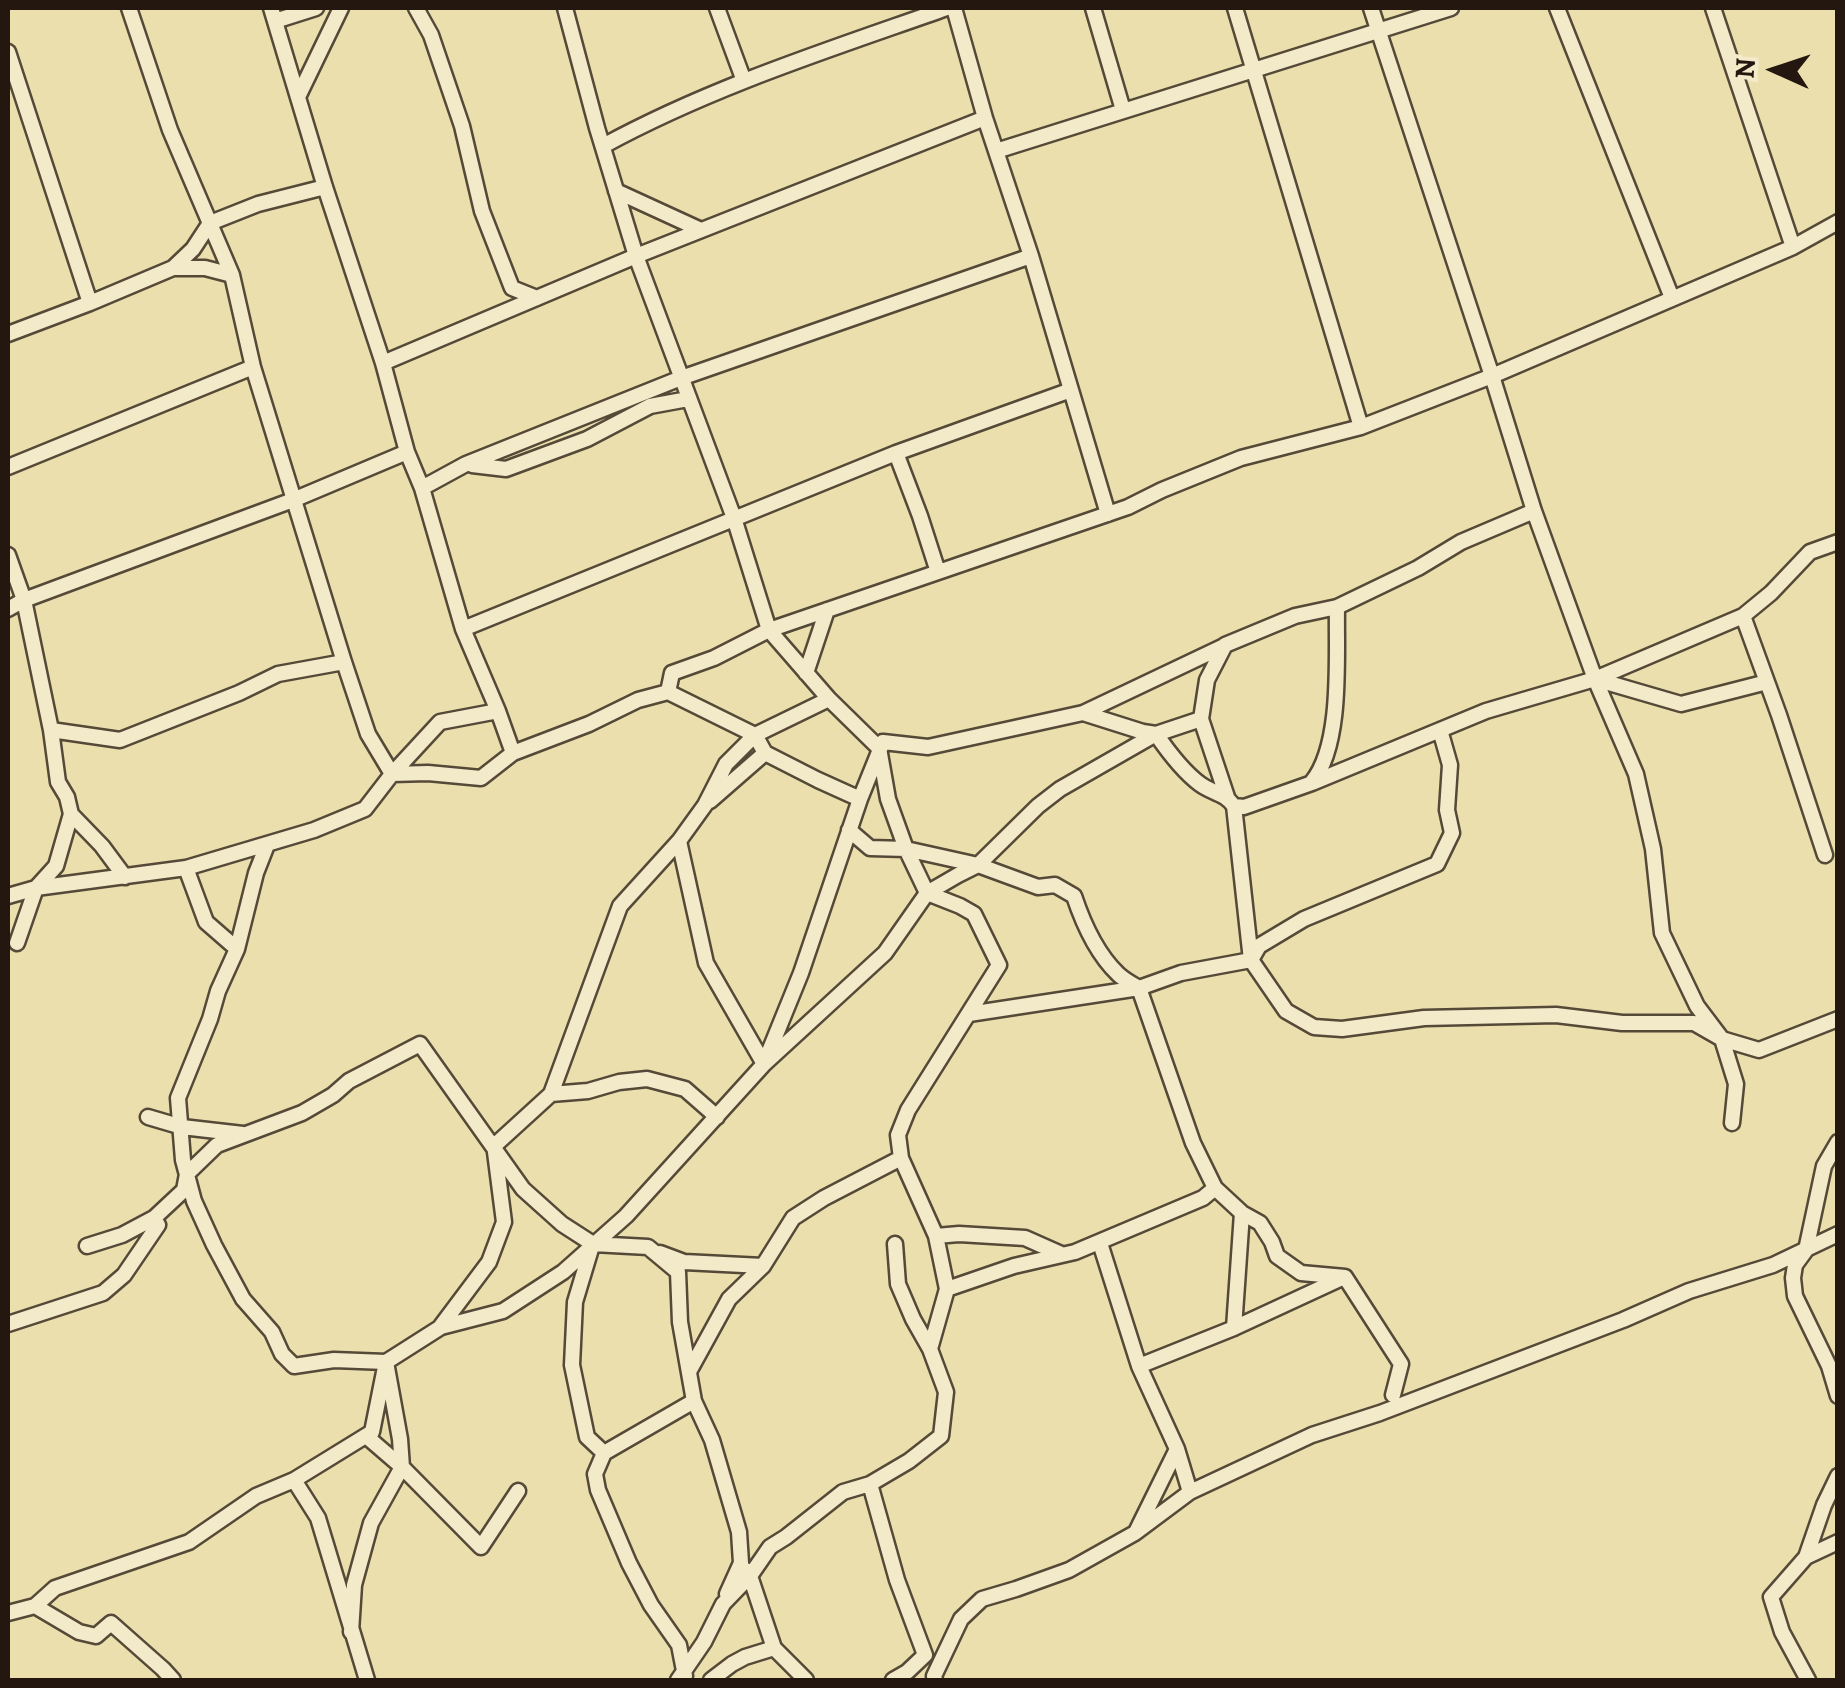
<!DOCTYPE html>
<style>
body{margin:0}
#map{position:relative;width:1845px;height:1688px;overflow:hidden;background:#ecdfae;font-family:Alegreya,serif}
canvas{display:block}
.frame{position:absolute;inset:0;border:10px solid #231710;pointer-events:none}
.north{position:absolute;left:1725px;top:20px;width:100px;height:100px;-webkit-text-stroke:8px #f3eaca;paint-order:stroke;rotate:273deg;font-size:28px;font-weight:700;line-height:40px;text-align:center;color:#231710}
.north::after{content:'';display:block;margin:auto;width:35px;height:45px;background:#231710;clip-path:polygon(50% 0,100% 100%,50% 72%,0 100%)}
</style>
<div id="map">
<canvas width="1845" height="1688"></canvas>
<div class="frame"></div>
<div class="north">N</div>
</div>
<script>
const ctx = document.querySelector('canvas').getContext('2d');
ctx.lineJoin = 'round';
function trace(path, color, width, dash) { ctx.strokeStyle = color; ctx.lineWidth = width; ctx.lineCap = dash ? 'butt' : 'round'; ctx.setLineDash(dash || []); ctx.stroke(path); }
const street = new Path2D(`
 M129,8L170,130L232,275L253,367L344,662L368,734L392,774L428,773L481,778L513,753
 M271,8L325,187L383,363L407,452L422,488L463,629L498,711L513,753L589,724L638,700L668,692L755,735L765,753L818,780L860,799
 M416,8L431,35L462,126L482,211L512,288L537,298
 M565,8L597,128L636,256L734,518L769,630L829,699L879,748L888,799L906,849L927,893L960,906L974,914L999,965L908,1110L898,1135L901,1158L936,1236L947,1289L930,1349L946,1392L941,1436L909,1461L870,1484L843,1492L786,1537L770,1547L750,1576L723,1604L704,1642L678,1680
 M717,8L744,81
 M954,8L985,118L1031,256L1108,514
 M1093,8L1123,110
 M1235,8L1361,427
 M1371,8L1492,376L1534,511L1595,679L1636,774L1653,849L1662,933L1697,1006L1722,1039L1759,1050L1838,1019
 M1557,8L1672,298
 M1713,8L1793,247
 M275,21L316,8
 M8,52L90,303
 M298,97L341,8
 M603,146C711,87 831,49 947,8
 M996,151L1451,8
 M616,191L701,230
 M173,268L193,249L210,223L258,204L325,187
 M8,334L90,303L173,268H205L232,275
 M383,363L636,256L985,118
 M896,453L920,516L938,572
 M472,465L506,469L587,439L650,406L688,399
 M8,467L253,367
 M422,488L466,464L681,378L1031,256
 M8,555L24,600L51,730L58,782L67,797L71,814L56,866L36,888L17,943
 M8,609L24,600L293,500L407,452
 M1743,616L1779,715L1825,855
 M463,629L896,453L1071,390
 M806,673L827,610
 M1595,679L1681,704L1767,682
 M668,692L672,673L714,658L769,630L1128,507L1162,490L1241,458L1361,427L1492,376L1793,247L1838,222
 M829,699L755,735L726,764L705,805L679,841L706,963L764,1064L801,973L860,799L883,742L928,747L1083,713L1224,646
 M1083,713L1143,732L1156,734C1167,750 1185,773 1200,784C1212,793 1225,793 1234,806L1244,807L1312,783L1486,711L1595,679L1743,616L1771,593L1810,552L1838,542
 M1201,719L1227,797
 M51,730L120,740L239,693L278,674L344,662
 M1312,782C1343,744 1336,655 1337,607
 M710,801L765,753
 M1234,806L1251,960L1286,1011L1314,1027L1342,1029L1424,1018L1556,1015L1622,1023H1694L1722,1039L1736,1084L1732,1123
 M71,814L102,846L125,877
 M849,830L870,848L906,849L978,865L1038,887L1055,885L1074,896C1083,923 1097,954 1118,974C1124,980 1132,984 1139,988L1193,1143L1215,1188L1242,1213L1260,1223L1272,1242L1277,1256L1301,1273L1345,1277L1401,1364L1393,1395
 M186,868L206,922L237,949L218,991L210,1019L178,1098L183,1160L194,1201L214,1245L243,1299L272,1332L282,1354L294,1366L334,1360L386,1362L400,1439L402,1467L371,1523L354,1585L351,1632
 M8,896L36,888L186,868L314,830L365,809L392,774L440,722L498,711
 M237,949L256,873L267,845
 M969,1014L1139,988L1181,973L1251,960L1259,946L1304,919L1437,864L1452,833L1447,810L1450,765L1440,730
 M551,1094L588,1091L619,1082L647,1079L685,1089L717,1117
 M148,1117L182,1127L243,1134
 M1838,1142L1824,1166L1806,1250L1795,1265L1793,1278L1795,1296L1829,1366L1838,1396
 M494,1146L551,1094L620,906L679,841
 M936,1236L959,1234L1025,1238L1061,1254
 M1100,1243L1139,1366L1177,1449L1190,1492
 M895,1244L898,1284L913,1319L930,1349
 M87,1246L122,1235L154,1218L184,1190L187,1174L217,1145L302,1113L333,1095L349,1081L420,1044L523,1189L562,1224L593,1244L648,1247L678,1272L680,1322L694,1401L712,1440L739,1532L741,1563L727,1594
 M591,1249L575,1302L572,1365L587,1437L604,1453
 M660,1253L684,1262L763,1266L793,1218L824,1198L901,1158
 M947,1289L1014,1266L1075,1252L1203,1198L1215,1188
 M8,1324L103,1293L124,1275L158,1225L154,1218
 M441,1326L489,1262L504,1222L495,1152
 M1234,1328L1242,1213
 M1139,1366L1234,1328L1340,1279
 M690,1370L729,1299L763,1266
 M366,1436L402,1467L481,1547L518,1491
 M294,1480L318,1518L367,1680
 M870,1484L897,1580L925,1655L907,1672L893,1680
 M1136,1532L1177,1449
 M1806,1557L1838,1542
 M746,1570L750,1576L774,1648L806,1680
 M35,1606L79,1632L96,1636L111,1623L163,1669L173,1680
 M8,1613L35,1606L55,1588L189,1542L256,1496L294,1480L372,1432L386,1362L441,1327L503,1311L563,1272L626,1216L764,1064L885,953L927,893L958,875L978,865L1038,806L1060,789L1156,734L1201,719L1207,680L1225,645L1295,616L1337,607L1418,568L1461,542L1534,511
 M685,1676L679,1645L651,1605L629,1563L598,1490L595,1474L604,1453L694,1401
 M711,1680L732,1664L745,1657L774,1648
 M935,1680L934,1676L961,1619L982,1599L1016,1589L1069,1570L1135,1533L1190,1492L1312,1435L1380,1413L1623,1320L1689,1291L1773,1265L1838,1234
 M1808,1680L1782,1632L1771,1597L1806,1557L1824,1505L1838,1476`);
trace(street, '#554938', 19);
trace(street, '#f3eaca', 14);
</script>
